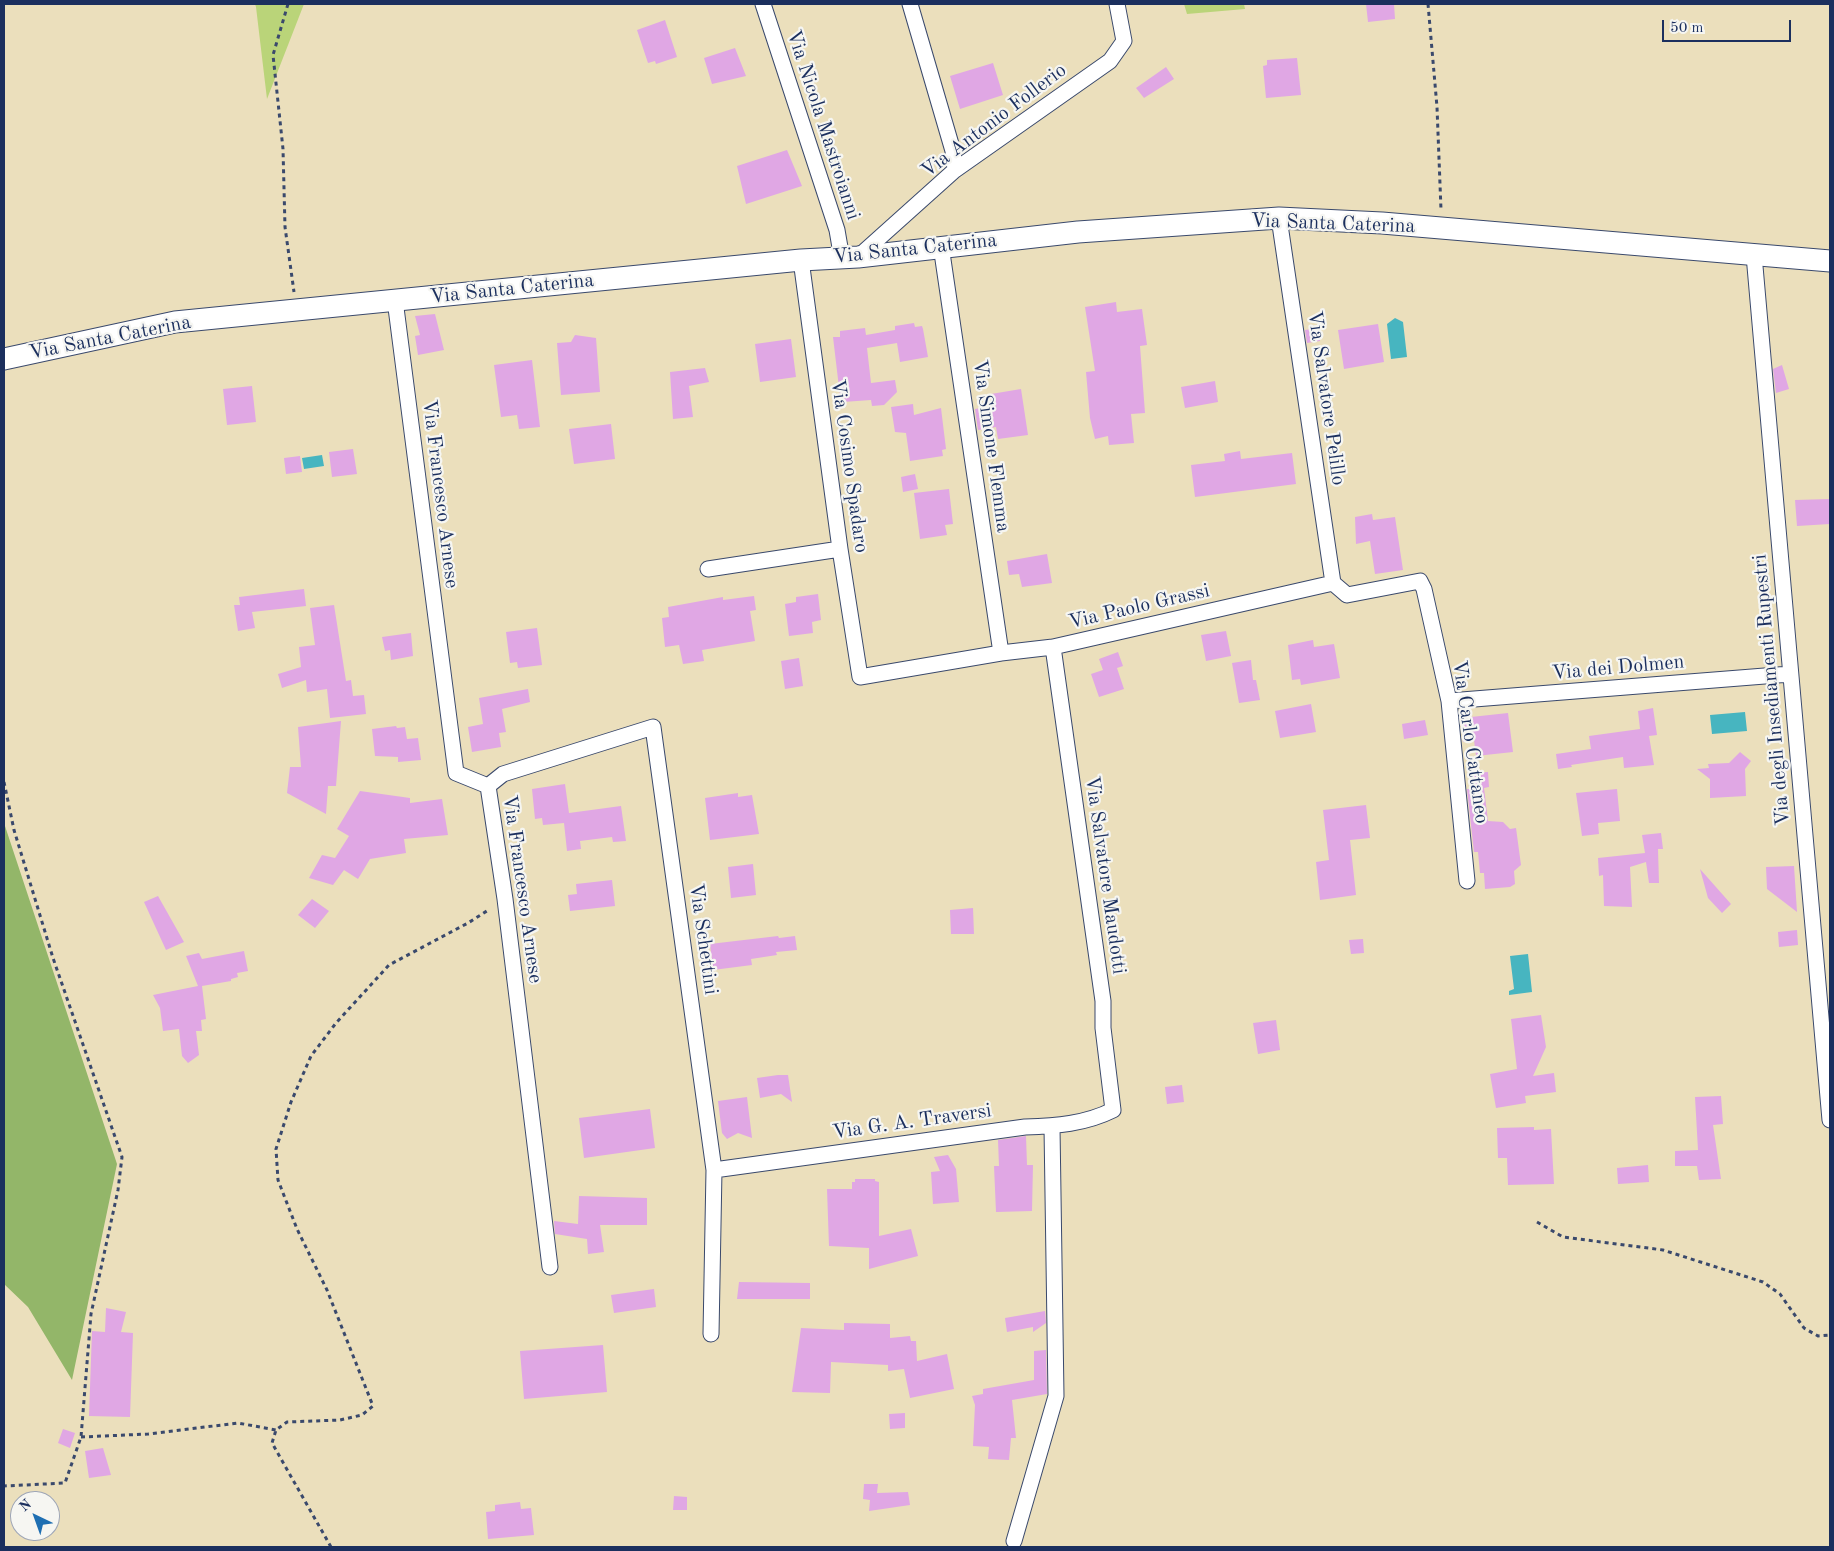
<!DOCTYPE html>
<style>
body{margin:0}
#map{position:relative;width:1834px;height:1551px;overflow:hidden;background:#ebdfbc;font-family:"Old Standard TT",serif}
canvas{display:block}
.frame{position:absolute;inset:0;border:5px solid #1b2f5e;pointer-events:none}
.north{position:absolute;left:10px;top:1491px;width:50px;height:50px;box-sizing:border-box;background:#f6f6f2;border:1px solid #9ea6b7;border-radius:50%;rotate:318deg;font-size:14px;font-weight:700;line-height:20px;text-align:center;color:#1b2f5e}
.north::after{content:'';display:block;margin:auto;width:18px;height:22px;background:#1f6fb2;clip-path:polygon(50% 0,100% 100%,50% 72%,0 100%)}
.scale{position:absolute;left:1662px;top:20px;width:129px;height:22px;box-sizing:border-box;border:2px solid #1b2f5e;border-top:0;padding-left:6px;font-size:15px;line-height:18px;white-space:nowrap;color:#1b2f5e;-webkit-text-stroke:4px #f6f6f2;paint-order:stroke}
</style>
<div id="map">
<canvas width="1834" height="1551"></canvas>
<div class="frame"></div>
<div class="north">N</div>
<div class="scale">50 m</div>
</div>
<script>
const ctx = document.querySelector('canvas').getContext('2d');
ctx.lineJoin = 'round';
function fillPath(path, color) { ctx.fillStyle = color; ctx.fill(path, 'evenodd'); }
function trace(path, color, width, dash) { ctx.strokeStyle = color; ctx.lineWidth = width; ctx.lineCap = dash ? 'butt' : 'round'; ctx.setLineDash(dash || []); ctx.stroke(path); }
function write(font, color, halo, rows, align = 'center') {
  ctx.font = font + ' "Old Standard TT",serif'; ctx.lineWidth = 4.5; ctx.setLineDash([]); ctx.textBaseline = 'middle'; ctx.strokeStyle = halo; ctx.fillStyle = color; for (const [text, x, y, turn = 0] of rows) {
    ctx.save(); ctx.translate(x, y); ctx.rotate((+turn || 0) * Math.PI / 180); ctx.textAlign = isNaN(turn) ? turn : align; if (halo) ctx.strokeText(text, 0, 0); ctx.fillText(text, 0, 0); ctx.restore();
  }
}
fillPath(new Path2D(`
 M255,4H304L267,99L256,7Z
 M1184,4H1244L1245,9L1187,14Z`), '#bad479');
fillPath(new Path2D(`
 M4,823L117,1164L72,1380L28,1307L4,1284Z`), '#93b669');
fillPath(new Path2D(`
 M1395,318L1403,322L1407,357L1391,359L1387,324Z
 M322,455L324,466L304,469L302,458Z
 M1745,712L1747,731L1712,734L1710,715Z
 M1528,954L1532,992L1509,995V991L1514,989L1510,956Z`), '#47b5c0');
fillPath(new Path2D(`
 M1366,4H1394L1395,19L1368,22Z
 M665,20L677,57L656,64L655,61L648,63L637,30Z
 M735,48L746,76L712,84L704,58Z
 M1297,58L1301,95L1266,98L1263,66L1267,65V60Z
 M993,63L1003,95L960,109L950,76Z
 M1166,67L1174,79L1144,98L1136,88Z
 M787,150L802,186L746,204L737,166Z
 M1116,302L1117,312L1142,309L1147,345L1140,346L1145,413L1131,414L1134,443L1109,445L1108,436L1095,439L1090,418L1086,372L1095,371L1085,307Z
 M435,314L444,350L418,355L415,336L420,335L415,316Z
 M914,323L915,327L922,326L923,329L928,357L900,362L897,343L867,348L871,383L895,380L897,392L884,405L872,406L871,400L843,402L842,396H840L833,337H840V331L865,328L866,335L895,330V326Z
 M1378,324L1384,362L1344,369L1338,330Z
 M1318,328L1320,341L1307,343L1305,330Z
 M575,335L596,338L600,392L561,395L557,343L571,342Z
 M791,339L796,377L760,382L755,344Z
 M532,360L540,427L519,429L517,415L501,417L494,365Z
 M1782,365L1789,389L1776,393L1773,369Z
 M705,368L709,382L689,386L693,417L673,419L670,372Z
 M1215,381L1218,402L1185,408L1181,387Z
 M252,386L256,422L227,425L223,389Z
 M1021,389L1028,435L998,439L996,427L978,430L975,409L993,406L991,394Z
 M913,404L914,415L941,408L946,449L942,450L943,456L910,461L906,433L895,432L891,407Z
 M611,424L615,459L574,464L569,429Z
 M353,449L357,474L332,477L329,452Z
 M1240,451L1241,459L1292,453L1296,484L1195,497L1191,465L1225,461L1224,454Z
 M300,456L302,472L286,474L284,458Z
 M915,474L918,489L903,492L901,477Z
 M949,489L953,524L945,525L947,535L920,539L914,493Z
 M1830,499V524L1797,526L1795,500Z
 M1372,514L1373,520L1395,517L1403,570L1375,574L1370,541L1356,544L1355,517Z
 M1047,554L1052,583L1022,587L1019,574L1009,575L1007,561Z
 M304,589L306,606L252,612L255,628L238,631L234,605H240L239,597Z
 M818,594L821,620L812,622L813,633L789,636L785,604L796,602V597Z
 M754,596L756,610L750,611L755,641L702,650L704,661L683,664L679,645L665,647L662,618L669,617L668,607L723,597V600Z
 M334,605L346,681L351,680L353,696L364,695L366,714L330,718L327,689L307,692L306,680L282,688L278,674L301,667L299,647L315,645L310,608Z
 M537,628L542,665L518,668L517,662L510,663L506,632Z
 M1226,631L1231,656L1206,661L1201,635Z
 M411,633L413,656L391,660L390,650L385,651L382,637Z
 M1313,640L1314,647L1334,644L1340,678L1301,685L1300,679L1292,680L1288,645Z
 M1118,652L1123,666L1117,668L1124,689L1099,697L1091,674L1103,670L1099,659Z
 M799,658L803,686L785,689L781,661Z
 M1251,660L1253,680H1256L1260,700L1239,703L1232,663Z
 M528,689L530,702L502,709L506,732L499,733L501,747L472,752L468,727L483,724L479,698Z
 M1311,704L1316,732L1280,738L1275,711Z
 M1653,708L1657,735L1649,736L1654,765L1624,768L1623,757L1571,765L1572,767L1558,769L1556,754L1591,749L1589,736L1640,729L1638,711Z
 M1508,713L1513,752L1476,756L1474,740L1463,742L1461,722L1472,721L1471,717Z
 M1425,720L1428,735L1404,739L1402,724Z
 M341,721L336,786H328L326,814L287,793L290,767H301L298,727Z
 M396,726L397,728L405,727L407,739L418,738L421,760L398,762V757L375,756L372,729Z
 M1740,752L1751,761L1745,769L1746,796L1710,798V779L1697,769L1709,768L1708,764L1729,763Z
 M1488,772L1489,787L1484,788L1488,821L1503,822L1510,829L1516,828L1521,865L1514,871L1515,884L1510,887L1485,889L1484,873H1480L1478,852H1474L1467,789H1472L1471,773Z
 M565,784L569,813L621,806L626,841L613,842L612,837L580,841L581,849L567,851L564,823L543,825L542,818L535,819L532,789Z
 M1617,789L1620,821L1598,823L1599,834L1582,836L1576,793Z
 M360,791L410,798V803L442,799L448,835L404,839L406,853L370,859L358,879L344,870L333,885L309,878L322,855L335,858L349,836L337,829Z
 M738,793V797L752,795L759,834L710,840L705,798Z
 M1366,805L1370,838L1350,840L1356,895L1320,900L1316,862L1329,860L1323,810Z
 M1661,833L1663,849H1658L1659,883H1649L1646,862L1630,867L1632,907L1604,906L1603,875L1599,876L1598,858L1645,853L1642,835Z
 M753,864L756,895L731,898L728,867Z
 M1794,866L1797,912L1767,889L1766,867Z
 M1700,869L1731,904L1722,913L1708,898Z
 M612,880L615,906L570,911L568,895L577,894L576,884Z
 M158,896L184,942L166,950L144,902Z
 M312,899L329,911L315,928L298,915Z
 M973,908L974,934H951L950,910Z
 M1797,930L1798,945L1779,947L1778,932Z
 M778,936L779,938L795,936L797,950L776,952L777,955L751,959L752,965L713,970L710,944Z
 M1363,939L1364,953L1351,954L1349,940Z
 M244,951L248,971L237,973L238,977L231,979V981L202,986L206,1019L201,1020L202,1031H196L199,1055L188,1063L182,1056L179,1029L163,1031L160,1008L153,995L198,986L186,956L199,953L202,959Z
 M1541,1015L1546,1047L1533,1076L1554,1073L1556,1092L1525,1096L1526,1103L1496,1108L1490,1074L1517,1069L1511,1019Z
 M1276,1020L1280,1050L1258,1054L1253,1023Z
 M778,1075H788L792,1102L781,1094L760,1098L757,1078Z
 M1182,1085L1184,1102L1167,1104L1165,1087Z
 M1721,1096L1723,1124L1713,1125L1721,1179L1699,1180L1697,1166H1675V1151L1698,1150L1695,1097Z
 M747,1097L752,1138L738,1133L727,1139L722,1133L718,1101Z
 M650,1109L655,1148L584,1158L579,1118Z
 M1534,1127V1130L1551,1129L1554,1184L1508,1185L1507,1158H1498L1497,1128Z
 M1026,1136L1027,1165H1033L1032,1211L996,1212L994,1166H999L998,1140Z
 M948,1155L956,1169L959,1202L933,1204L931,1172L940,1171L934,1157Z
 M1648,1165L1649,1182L1618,1184L1617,1168Z
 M855,1179H875V1181L879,1182V1236L911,1229L918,1256L869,1269V1248L829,1246L827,1189H852V1182H855Z
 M579,1196L647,1198V1225H600L604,1252L588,1254L587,1239L555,1234L554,1221L578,1224Z
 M739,1282L810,1283V1299H737Z
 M654,1289L656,1307L614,1313L611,1295Z
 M106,1308L126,1312L121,1332L133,1333L130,1417L89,1416L92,1331L105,1332Z
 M1045,1311L1046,1323L1033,1332V1327L1007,1332L1005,1318Z
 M844,1323L890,1324V1338L910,1336L911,1341H916L917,1361L947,1354L954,1389L910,1398L904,1369L888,1371V1365L831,1362L830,1393L792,1392L801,1328L844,1330Z
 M603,1345L607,1392L524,1399L520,1351Z
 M1046,1350L1047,1394L1012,1400L1016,1438H1011L1009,1460L988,1459L989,1447L973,1446L975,1405L972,1396L983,1394V1389L1034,1380V1351Z
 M905,1413V1428L890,1429L889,1414Z
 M63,1429L75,1433L70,1448L58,1443Z
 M103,1448L111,1475L89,1478L85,1451Z
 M864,1484H878L877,1493L908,1492L910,1505L869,1511L870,1500L863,1499Z
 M674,1496L687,1497V1510H673Z
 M520,1502L521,1509L531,1508L534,1535L488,1539L486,1512L495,1511V1505Z`), '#e0a7e4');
const street = new Path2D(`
 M763,4L837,230L842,259
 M910,4L953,151L955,170
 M1279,218L1333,583
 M941,246L1001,653
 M1754,255L1830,1120
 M858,257L955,170L1110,61L1124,41L1117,4
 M801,260L840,549L860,677L1001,653L1053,647L1333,583L1347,595L1420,581L1424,589L1449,701L1467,881
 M395,300L456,773L488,786L505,899L550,1267
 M708,569L840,549
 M1449,701L1790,674
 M488,786L503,774L653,727L714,1170L711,1334
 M714,1170L1025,1127C1056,1126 1085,1124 1113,1110L1103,1028V1001L1053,647
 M1014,1541L1056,1396L1052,1127`);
const secondary = new Path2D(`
 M4,359L175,322L801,260L858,257L1078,232L1279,218L1382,223L1830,261`);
trace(street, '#3a496c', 17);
trace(secondary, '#3a496c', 23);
trace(new Path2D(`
 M288,4L273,55L283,149L285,227L294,292
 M1428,4L1437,107L1441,210
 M4,782L14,830L53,958L122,1157L118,1190L91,1314L81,1437L65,1483L4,1486
 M1537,1222L1563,1237L1663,1250L1763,1282L1780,1294L1804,1328L1818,1336L1830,1335
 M81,1437L148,1434L238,1423L276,1430
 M331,1547L272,1443L276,1430L287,1422L340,1420L362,1415L373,1406L327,1290L297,1229L278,1180L276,1149L291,1102L311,1056L336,1023L389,965L468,923L490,909`), '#3a496c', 3, [4, 4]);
trace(street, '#fff', 15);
trace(secondary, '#fff', 21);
write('20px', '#1b2f5e', '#f6f6f2', [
 ["Via Antonio Follerio",994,121,-37],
 ["Via Nicola Mastroianni",823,125,72],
 ["Via Santa Caterina",1333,224,2],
 ["Via Santa Caterina",915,249,-6],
 ["Via Santa Caterina",512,289,-6],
 ["Via Santa Caterina",110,338,-11],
 ["Via Salvatore Pelillo",1326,398,82],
 ["Via Simone Flemma",991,446,82],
 ["Via Cosimo Spadaro",849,466,82],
 ["Via Francesco Arnese",440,494,83],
 ["Via Paolo Grassi",1139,607,-13],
 ["Via dei Dolmen",1618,668,-5],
 ["Via degli Insediamenti Rupestri",1772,690,-95],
 ["Via Carlo Cattaneo",1470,742,82],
 ["Via Salvatore Maudotti",1105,875,82],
 ["Via Francesco Arnese",522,889,82],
 ["Via Schettini",703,939,82],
 ["Via G. A. Traversi",912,1122,-8]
]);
</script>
